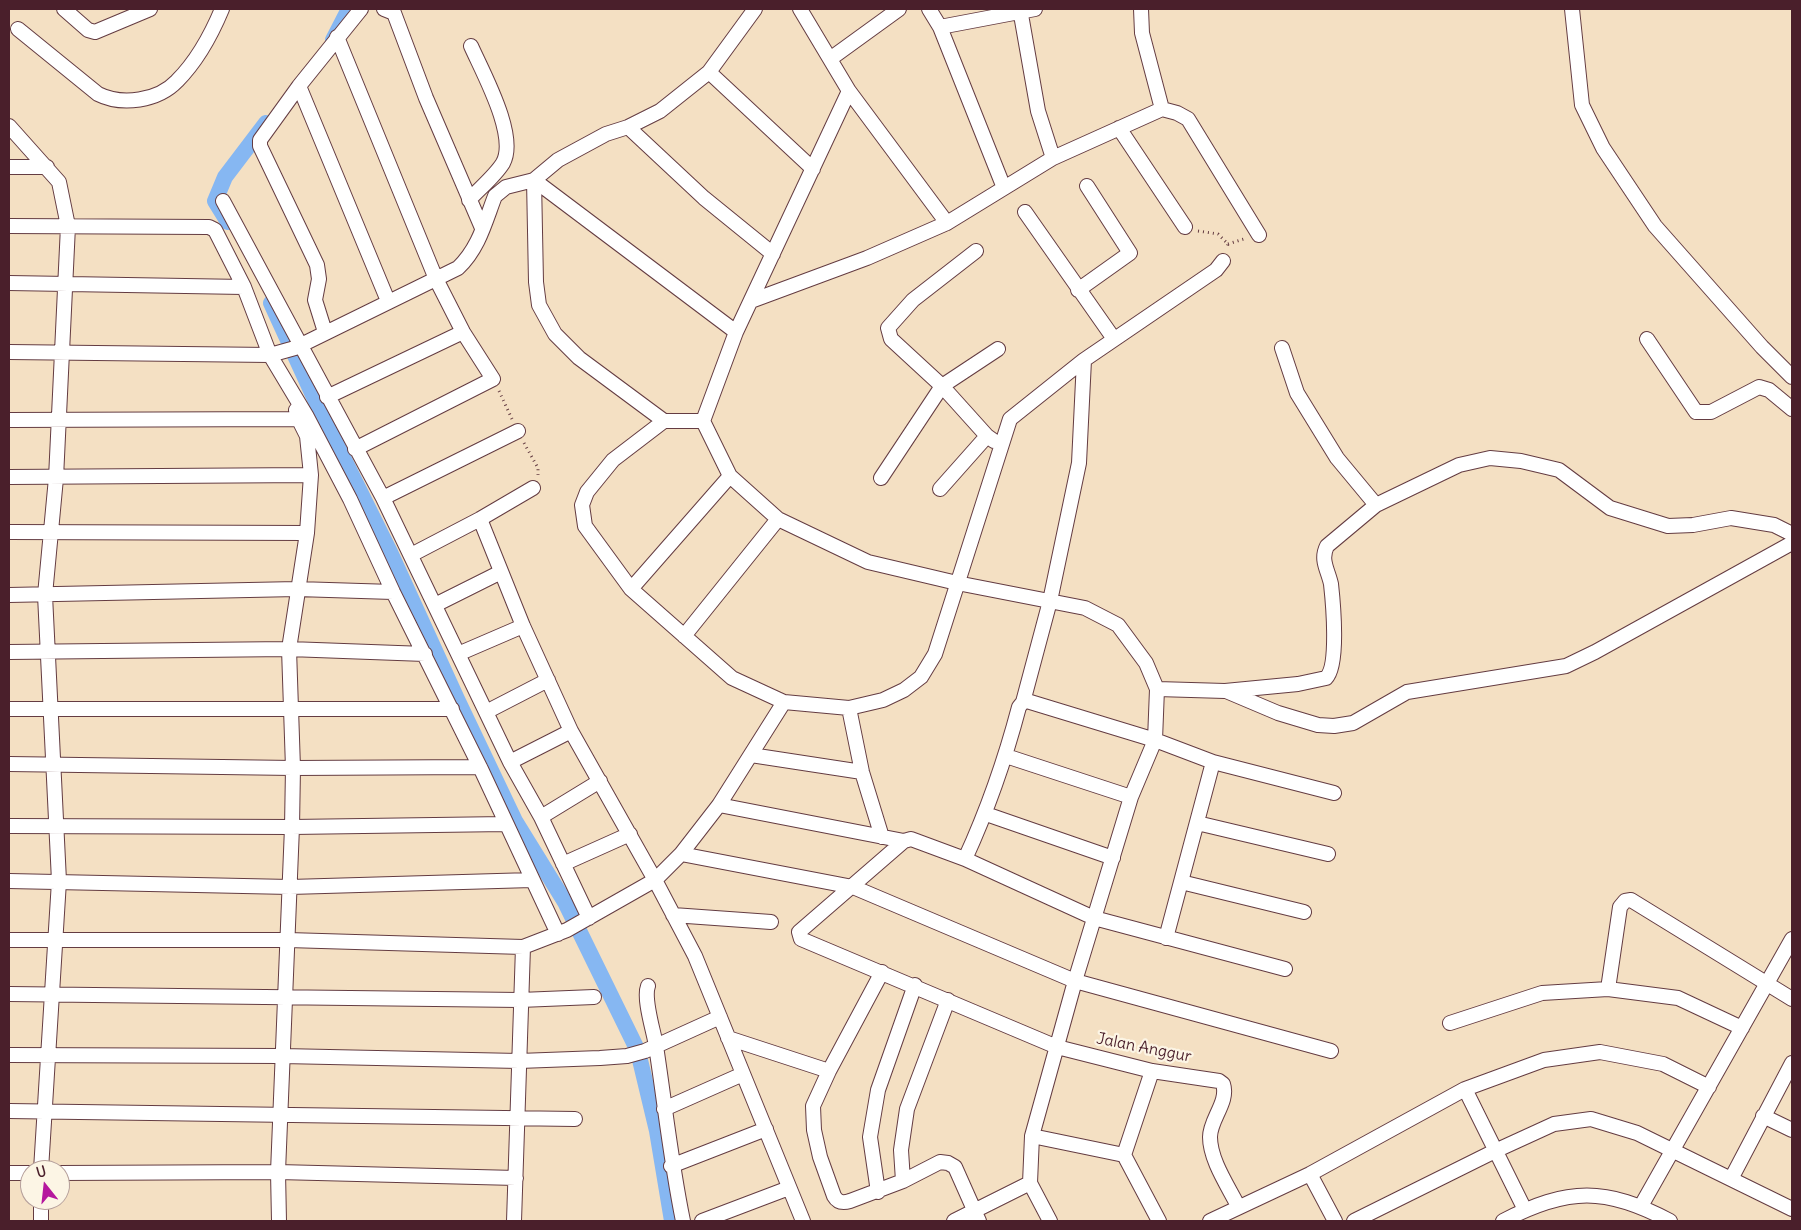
<!DOCTYPE html>
<style>
body{margin:0}
#map{position:relative;width:1801px;height:1230px;overflow:hidden;background:#f4e0c3;font-family:Delius,sans-serif}
canvas{display:block}
.frame{position:absolute;inset:0;border:10px solid #4a1f2b;pointer-events:none}
.north{position:absolute;left:20px;top:1160px;width:50px;height:50px;box-sizing:border-box;background:#fcf5e5;border:1px solid #b59f9b;border-radius:50%;rotate:344deg;font-size:14px;font-weight:700;line-height:20px;text-align:center;color:#4a1f2b}
.north::after{content:'';display:block;margin:auto;width:18px;height:22px;background:#b5179e;clip-path:polygon(50% 0,100% 100%,50% 72%,0 100%)}
</style>
<div id="map">
<canvas width="1801" height="1230"></canvas>
<div class="frame"></div>
<div class="north">U</div>
</div>
<script>
const ctx = document.querySelector('canvas').getContext('2d');
ctx.lineJoin = 'round';
function trace(path, color, width, dash) { ctx.strokeStyle = color; ctx.lineWidth = width; ctx.lineCap = dash ? 'butt' : 'round'; ctx.setLineDash(dash || []); ctx.stroke(path); }
function write(font, color, halo, rows, align = 'center') {
  ctx.font = font + ' Delius,sans-serif'; ctx.lineWidth = 4.5; ctx.setLineDash([]); ctx.textBaseline = 'middle'; ctx.strokeStyle = halo; ctx.fillStyle = color; for (const [text, x, y, turn = 0] of rows) {
    ctx.save(); ctx.translate(x, y); ctx.rotate((+turn || 0) * Math.PI / 180); ctx.textAlign = isNaN(turn) ? turn : align; if (halo) ctx.strokeText(text, 0, 0); ctx.fillText(text, 0, 0); ctx.restore();
  }
}
trace(new Path2D(`
 M333,40L349,9
 M228,222L215,201L225,177L266,123
 M271,303L323,417L390,552L457,699L515,821L565,902L637,1049
 M640,1060L657,1131L672,1221`), '#86b7f2', 16);
const street = new Path2D(`
 M64,9L88,30L95,32L150,9
 M384,9L394,13L426,98L482,228
 M800,9L849,91L736,332L703,421L730,476L778,519L868,562L957,583L1085,608L1118,625L1146,663L1157,689L1155,740L1131,797L1075,981L1032,1136L1030,1183L1050,1221
 M929,9L940,27L1004,188
 M1020,9L1038,111L1053,158
 M1572,9L1582,105L1603,148L1655,226L1762,347L1792,377
 M940,27L1035,9
 M18,29L98,94C122,106 158,101 177,81C196,62 212,33 222,9
 M337,37L436,279L463,332L493,379L355,449
 M830,59L899,9
 M709,72L813,169
 M299,86L388,301
 M849,91L947,223
 M1162,109L1177,113L1188,119L1259,235
 M9,126L59,182L68,226L56,478L45,595L59,881L41,1170
 M628,127L704,198L773,254
 M1119,128L1185,227
 M9,167H47
 M469,200C479,189 495,176 503,163C518,136 483,73 471,46
 M223,201L383,498L510,762L541,817L589,918
 M1025,212L1114,339
 M9,226L209,227L215,230L244,287L270,355L306,415L350,499L393,592L480,767L558,934
 M976,251L913,300L888,328L891,339L942,386L987,436
 M9,283L244,287
 M1078,290L1130,253L1087,186
 M751,301L867,258L947,223L1053,158L1162,109L1142,33L1141,9
 M325,332L315,300L319,279L317,265L260,146V140L299,86L361,9
 M1647,339L1696,412H1711L1759,387L1769,390L1792,409
 M1282,348L1297,393L1337,458L1376,505
 M9,352L270,355L295,348L458,268C479,248 485,222 495,196L506,187L534,180L558,160L606,134L628,127L660,111L709,72L755,9
 M327,397L463,332
 M9,420L299,419L296,410
 M664,421L613,460L587,492L582,505L585,526L631,589L732,678L784,702L849,708L883,700L904,690L921,677L935,654L1010,419L1084,360L1216,270L1223,261
 M703,421H664L579,358L555,334L539,305L536,282L534,180L736,332
 M9,477L311,475
 M881,478L942,386L998,349
 M940,489L987,436L994,441
 M383,498L518,431
 M480,519L523,626L571,731L655,880L695,956L803,1221
 M9,532L307,533
 M411,555L480,519L533,488
 M631,589L730,476
 M9,595L297,589L393,592
 M435,605L501,572
 M684,636L778,519
 M9,652L289,649L425,654
 M458,654L523,626
 M1157,689L1225,691L1298,684L1326,678C1339,666 1333,602 1331,584C1328,570 1320,560 1327,546L1376,505L1459,465L1490,458L1521,461L1559,470L1610,508L1668,526L1693,525L1731,518L1774,525L1792,534
 M1226,691L1278,713L1318,725L1334,726L1353,723L1407,692L1566,666L1595,652L1792,543
 M1023,702L1050,601L1079,463L1084,360
 M849,708L862,772L882,837
 M9,709H452
 M486,712L548,680
 M751,755L862,772
 M1006,756L1131,797
 M510,762L571,731
 M9,764L293,768L480,767
 M719,805L904,841
 M986,814L1113,858
 M541,817L600,781
 M1197,823L1328,854
 M9,826L292,827L506,824
 M681,854L853,887L1075,981L1331,1051
 M965,859C988,809 1005,760 1019,707L1023,702L1027,701L1155,740L1213,762L1334,793
 M563,864L630,834
 M9,881L290,887L532,880
 M1181,882L1304,912
 M673,915L771,922
 M1166,938L1213,762
 M9,940H288L523,947L567,930L655,880L681,854L719,805L784,702
 M882,972L829,1071L813,1106L814,1130L820,1157L834,1196C838,1203 843,1203 850,1201L903,1181L940,1162L948,1163L955,1167L979,1221
 M648,986C643,999 654,1032 656,1046C665,1105 671,1163 683,1221
 M1608,989L1620,907L1625,901L1631,900L1792,999
 M9,994L520,1000L594,997
 M1450,1023L1542,993L1608,989L1678,998L1742,1028
 M728,1038L829,1071
 M9,1055L282,1056L519,1061L600,1058L627,1056L645,1051L720,1017
 M1465,1089L1525,1210
 M664,1109L743,1074
 M9,1111L575,1119
 M1763,1116L1792,1130
 M1032,1136L1124,1155L1159,1221
 M1124,1155L1152,1071
 M671,1166L766,1129
 M9,1173H30
 M60,1173L278,1172L516,1178
 M1310,1174L1335,1221
 M1731,1179L1792,1063
 M903,1181L901,1150L907,1109L948,1000
 M878,1192L870,1137L878,1090L915,985
 M1238,1206C1228,1186 1210,1160 1210,1137C1210,1119 1229,1102 1223,1084L1219,1081L1152,1071L1057,1047L801,939L799,932L904,841L911,839L965,859L1094,918L1285,969
 M1641,1206L1792,939
 M41,1221V1200
 M279,1221L278,1172L292,827L293,768L289,649L307,533L311,475L307,436L299,420
 M514,1221L523,947
 M702,1221L789,1188
 M954,1221L1030,1183
 M1210,1221L1310,1174L1465,1089L1544,1060L1600,1052L1663,1064L1709,1087
 M1354,1221L1495,1151L1554,1124L1591,1119L1637,1133L1792,1209
 M1503,1221C1568,1187 1606,1187 1670,1221`);
trace(street, '#643c42', 16);
trace(new Path2D(`
 M1198,231L1218,234L1228,244L1227,247
 M1228,244L1247,238
 M499,391L512,419
 M524,443L538,468V475`), '#643c42', 3, [1, 4]);
trace(street, '#fff', 14);
write('16px', '#4a1f2b', '#fcf5e5', [
 ["Jalan Anggur",1144,1048,11]
]);
</script>
